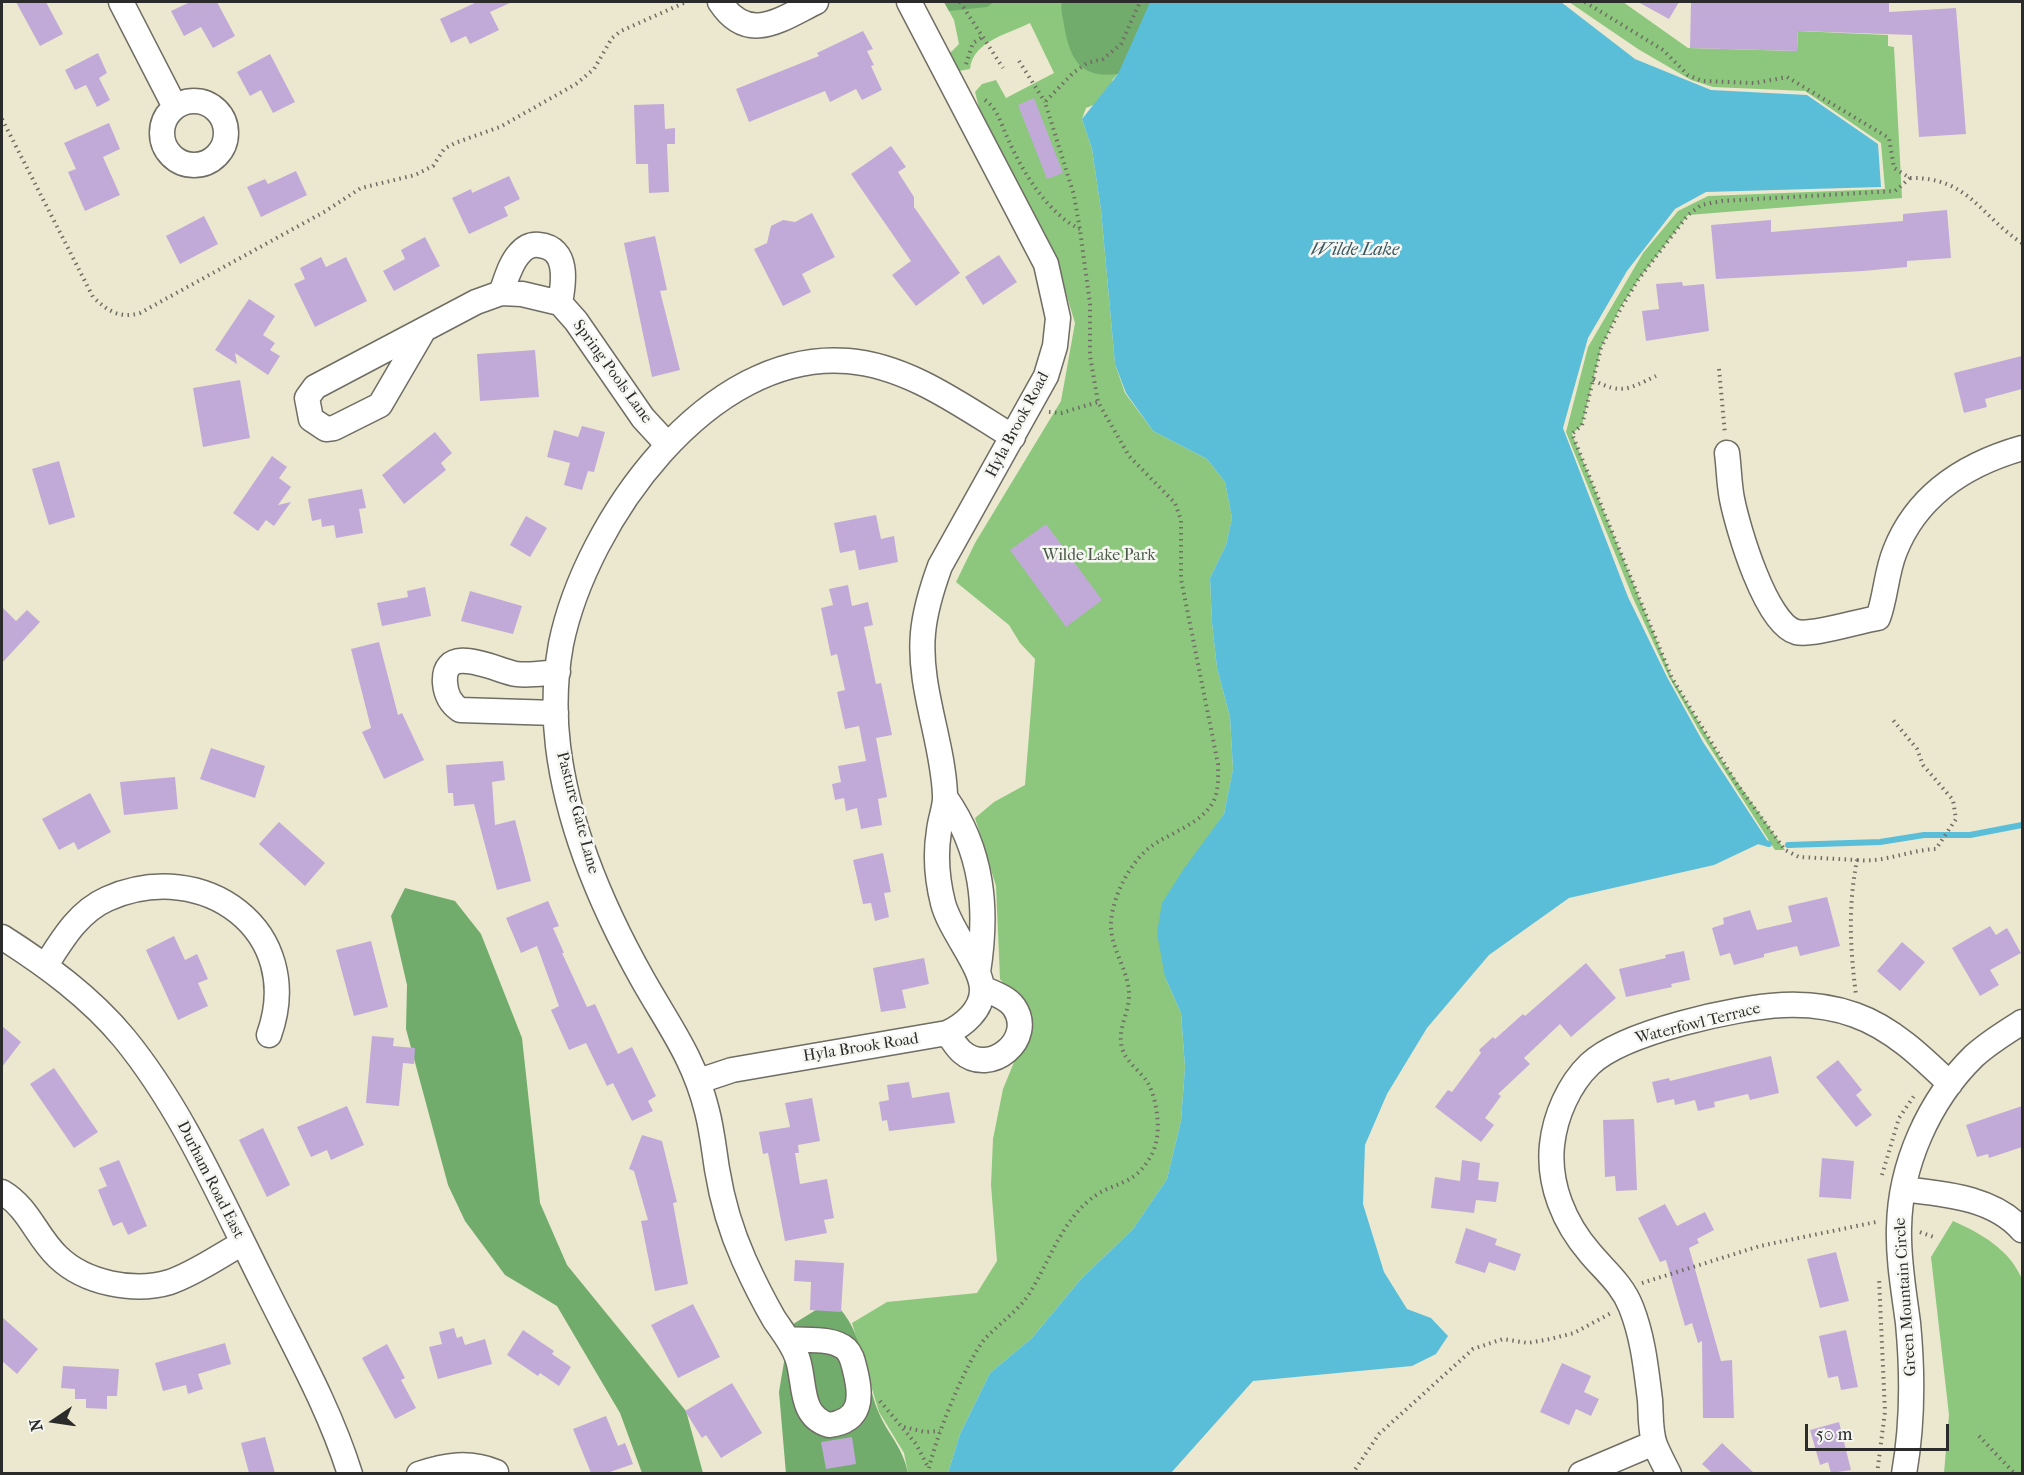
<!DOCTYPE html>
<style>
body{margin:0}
#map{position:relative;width:2024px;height:1475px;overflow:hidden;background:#ece8cf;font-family:"IM FELL French Canon",serif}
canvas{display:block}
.frame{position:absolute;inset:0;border:3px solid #2b2b2b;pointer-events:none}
.north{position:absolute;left:24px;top:1391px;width:60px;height:60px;-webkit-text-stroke:4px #f6f6f2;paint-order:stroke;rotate:257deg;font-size:16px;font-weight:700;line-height:24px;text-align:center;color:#2b2b2b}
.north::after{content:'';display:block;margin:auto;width:21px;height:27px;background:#2b2b2b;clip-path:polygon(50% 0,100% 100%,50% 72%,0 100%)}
.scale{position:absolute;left:1805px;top:1424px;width:144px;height:27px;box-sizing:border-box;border:3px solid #2b2b2b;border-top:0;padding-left:8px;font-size:18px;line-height:21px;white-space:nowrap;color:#2b2b2b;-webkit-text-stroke:4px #f6f6f2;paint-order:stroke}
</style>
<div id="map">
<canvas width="2024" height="1475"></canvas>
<div class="frame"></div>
<div class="north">N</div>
<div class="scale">50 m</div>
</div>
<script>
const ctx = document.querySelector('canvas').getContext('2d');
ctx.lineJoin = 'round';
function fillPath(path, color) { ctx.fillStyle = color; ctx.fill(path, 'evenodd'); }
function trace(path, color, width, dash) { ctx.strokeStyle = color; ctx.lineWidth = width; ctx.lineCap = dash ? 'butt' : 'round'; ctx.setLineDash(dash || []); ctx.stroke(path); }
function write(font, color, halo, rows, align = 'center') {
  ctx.font = font + ' "IM FELL French Canon",serif'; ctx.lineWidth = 5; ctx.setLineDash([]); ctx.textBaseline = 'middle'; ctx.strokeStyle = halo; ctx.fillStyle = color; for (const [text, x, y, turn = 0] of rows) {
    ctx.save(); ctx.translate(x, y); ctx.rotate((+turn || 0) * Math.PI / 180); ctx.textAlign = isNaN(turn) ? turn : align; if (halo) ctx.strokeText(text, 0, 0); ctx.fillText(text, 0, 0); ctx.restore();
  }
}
fillPath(new Path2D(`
 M944,2H1151L1127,65L1113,79L1107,92L1096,104L1086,108L1082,119L1092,149L1101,210L1115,364L1125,393L1153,431L1207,459L1225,482L1232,518L1226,545L1210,578L1212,623L1217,668L1230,717L1233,769L1224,814L1205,842L1165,977L1181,1013L1185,1067L1181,1121L1167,1179L1133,1229L1081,1279L1032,1338L990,1373L960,1434L948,1473H908L904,1453L879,1412L852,1323L887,1302L977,1293L997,1261L991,1185L993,1139L1003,1089L1024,1038L1018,1001L1000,979L996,886L975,818L994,802L1025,785L1035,659L1020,643L1009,625L956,582L975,543L1061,401L1075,323L1059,270L981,115L975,92L982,84L996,80L1006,98L1054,73L1030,23C1008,34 973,41 970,69L959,71L950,53L959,44L954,20Z
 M1569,2H1623L1688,48L1797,51L1798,31L1888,35V46L1894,47L1902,198L1688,215L1638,280L1619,310L1601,348L1582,425L1572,434L1672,678L1721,759L1785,850H1775L1700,732L1669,677L1633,598L1566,432L1588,347L1643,253L1678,211L1708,196L1885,189L1881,143L1805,91L1713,87L1691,80L1638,49Z
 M1953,1221C1982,1234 2009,1249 2022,1279V1473H1944L1949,1415L1931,1257Z`), '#8cc77d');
fillPath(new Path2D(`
 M944,2H994L987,7L949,11Z
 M1062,2H1151L1138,43L1118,74C1080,79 1070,59 1064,25C1063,17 1060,9 1062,2Z
 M405,888L455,901L481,934L522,1038L540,1203L567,1265L686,1411L703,1473H642L620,1413L557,1306L505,1275L465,1221L448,1185L406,1029L407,985L391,916Z
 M819,1308L841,1310C864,1337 865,1378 878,1411C888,1435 902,1445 908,1473L786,1474L779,1392L790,1326Z`), '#71ac6c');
fillPath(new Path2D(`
 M1150,2H1561L1635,59L1711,90L1807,95L1878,144L1881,187L1706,192L1675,209L1627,271L1588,338L1563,428L1628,597L1667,677L1703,742L1767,840L1714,865L1569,898L1489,955L1427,1028L1387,1094L1365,1145L1363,1204L1384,1272L1407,1309L1431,1318L1448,1336L1436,1354L1412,1366L1253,1381L1171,1473H948L960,1434L990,1373L1032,1338L1081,1279L1133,1229L1167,1179L1181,1121L1185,1067L1181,1013L1165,977L1157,933L1162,903L1183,870L1224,814L1233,769L1230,717L1217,668L1212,623L1210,578L1226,545L1232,518L1225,482L1207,459L1153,431L1126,393L1115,364L1101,210L1092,149L1082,119L1118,74Z`), '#5bbed9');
trace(new Path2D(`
 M1755,840L1769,844
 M1788,845L1880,842L1924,835H1970L2022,825`), '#5bbed9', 6);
fillPath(new Path2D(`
 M16,2H46L63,34L40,46Z
 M190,2H217L235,36L213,48L201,27L184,36L171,11Z
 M477,2H512L490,12L499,30L470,44L466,36L451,43L440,19Z
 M1638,2H1679L1669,19Z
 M1691,2H1889V12L1956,8L1966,134L1919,137L1912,35L1798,31L1797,51L1690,48Z
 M863,31L873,49L867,51L874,65L871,66L882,90L862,100L856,89L830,102L825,91L749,122L736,89L819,56L817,53Z
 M98,53L107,73L99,78L110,100L97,107L86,85L75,90L65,70Z
 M270,54L295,102L273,113L261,90L250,96L237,72Z
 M1034,98L1063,173L1047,179L1018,105Z
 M664,104L665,129L675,128V144H667L669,192L649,193L648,164H636L634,105Z
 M109,123L120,149L103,157L120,195L85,211L68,172L76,169L64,143Z
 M891,146L906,167L898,172L914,197V207L960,273L916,306L892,275L911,261L851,174Z
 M296,171L307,195L261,217L247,187L265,179L268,184Z
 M509,176L520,199L504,207L508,216L469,234L452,198L471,189L472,193Z
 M1947,210L1951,258L1907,261V267L1863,271L1716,279L1711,225L1771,220V232L1903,221V214Z
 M812,213L835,257L802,274L811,292L783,306L754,249L767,243L771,226L783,220L795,222Z
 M204,216L218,244L180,264L166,236Z
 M655,236L667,290L660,291L680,370L652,377L624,243Z
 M425,237L440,266L394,291L383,271L405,259L401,250Z
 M999,255L1017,282L983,305L965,277Z
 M321,257L326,267L346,257L367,301L315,327L294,284L305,279L300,268Z
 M1682,282L1683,286L1704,284L1709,331L1646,341L1642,311L1659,309L1656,284Z
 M249,299L275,316L263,335L275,343L270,350L280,356L268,375L235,353L237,364L215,350Z
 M535,350L539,397L480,401L477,354Z
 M2022,356V389L1985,399L1987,407L1964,413L1954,373Z
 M240,380L250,438L203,447L193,388Z
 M582,426L605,432L594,472L588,471L582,490L564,485L570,463L547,457L554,430L578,437Z
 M435,432L452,453L441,463L446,470L404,504L382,475Z
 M272,456L287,467L279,478L291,487L278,505L291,502L274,526L266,520L258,531L233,513Z
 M59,461L75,517L49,525L32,469Z
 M362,489L366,508L359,509L363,533L336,538L334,525L322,527L321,519L312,521L308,499Z
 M876,515L881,539L894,536L898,562L859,570L855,550L840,553L834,523Z
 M526,516L547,528L530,557L510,545Z
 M1046,524L1102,600L1066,627L1010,550Z
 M848,585L852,606L868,602L873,625L864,627L876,684L881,683L892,735L876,738L887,797L878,799L882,825L861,829L857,808L846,811L844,798L835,800L832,784L841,782L838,766L866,761L859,726L845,729L837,692L845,690L837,654L831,656L821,608L833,605L829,589Z
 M425,587L431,616L382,626L377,603L408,597L407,591Z
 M470,591L522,606L513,634L461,621Z
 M2,607L16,621L27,610L40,622L2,663Z
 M379,642L398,715L402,713L424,760L384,779L362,732L371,728L351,649Z
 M211,748L265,766L255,798L200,779Z
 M503,761L505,780L492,782L495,825L515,820L531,881L497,890L474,804L454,806L453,793H448L446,765Z
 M175,777L178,809L124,815L120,782Z
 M90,793L111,832L78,850L74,842L59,850L42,819Z
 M279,822L325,863L305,886L259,844Z
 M883,853L891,892L884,893L889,917L875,921L871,903L863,904L853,860Z
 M1827,897L1840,946L1800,956L1797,946L1764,954V957L1734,965L1730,953L1720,956L1712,928L1724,924L1723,918L1750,910L1757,930L1792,922L1788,906Z
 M548,901L559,926L553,928L564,953H562L587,1007L595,1004L618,1054L632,1047L656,1096L648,1101L653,1111L632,1121L613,1083L607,1086L586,1043L569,1050L551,1010L559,1006L537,946L521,953L506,918Z
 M1990,926L1996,935L2007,928L2021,953L1990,970L1999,985L1980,996L1952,948Z
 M174,936L185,960L197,954L208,979L198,983L208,1006L178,1020L146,950Z
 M371,941L388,1007L354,1016L336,950Z
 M1902,942L1925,962L1900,991L1877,971Z
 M1684,951L1690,980L1671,984L1672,987L1626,997L1619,969L1666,958L1665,955Z
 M924,958L929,984L902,990L906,1008L881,1012L873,968Z
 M1586,963L1616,998L1571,1037L1560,1024L1524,1058L1530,1064L1498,1094L1501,1096L1485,1118L1494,1125L1481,1142L1435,1107L1448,1090L1452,1092L1481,1053L1479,1050L1493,1037L1495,1039L1523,1014L1525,1016Z
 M2,1026L21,1042L2,1067Z
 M372,1036L394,1038L393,1046L415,1048L414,1064L403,1063L399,1106L366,1103Z
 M1771,1056L1779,1093L1750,1100L1748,1094L1714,1102L1715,1107L1698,1111L1695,1100L1675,1105L1674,1099L1657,1103L1652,1082L1669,1078L1670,1081Z
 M1838,1060L1862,1090L1856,1095L1872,1115L1856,1127L1816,1077Z
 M54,1068L98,1132L74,1148L30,1084Z
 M909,1082L912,1098L949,1092L955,1123L889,1131L887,1120L882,1121L879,1102L889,1100L887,1085Z
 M812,1098L820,1141L798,1145L799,1153H795L800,1184L827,1179L834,1218L824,1220L827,1233L785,1241L768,1153L763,1154L759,1132L790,1127L785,1103Z
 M347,1106L364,1145L331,1160L327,1150L311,1157L297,1127Z
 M2022,1106V1147L1989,1158L1988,1154L1977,1157L1966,1125Z
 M1634,1119L1637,1190L1616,1191L1615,1176L1605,1177L1603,1120Z
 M263,1128L290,1185L267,1197L239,1140Z
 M642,1135L662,1141L677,1202L673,1203L688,1284L655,1291L641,1221L648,1220L634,1171L629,1169Z
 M1822,1158L1854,1161L1851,1199L1819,1197Z
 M119,1160L147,1226L128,1235L122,1222L113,1226L98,1190L107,1186L99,1168Z
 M1462,1160L1480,1163L1478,1180L1499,1182L1496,1202L1476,1200L1474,1213L1431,1208L1435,1177L1460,1181Z
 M1665,1204L1677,1226L1705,1212L1714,1230L1697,1239L1699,1243L1689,1248L1721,1361L1732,1360L1734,1418H1703L1702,1341L1698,1343L1692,1323L1685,1326L1666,1260L1660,1262L1638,1218Z
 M1466,1228L1497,1239L1495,1245L1521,1254L1515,1271L1489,1262L1485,1273L1455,1263Z
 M1836,1252L1849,1301L1820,1308L1807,1259Z
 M795,1260L844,1263L841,1312L810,1310L811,1282L794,1281Z
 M693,1304L720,1357L678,1378L651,1325Z
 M2,1317L38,1349L17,1374L2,1361Z
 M454,1328L457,1338L462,1336L465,1345L485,1339L492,1364L438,1379L429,1347L442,1344L439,1332Z
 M523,1330L554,1351L552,1354L571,1367L559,1386L540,1373L538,1376L507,1355Z
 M1846,1330L1858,1387L1841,1390L1838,1376L1828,1378L1819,1336Z
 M225,1343L231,1364L198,1374L203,1389L188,1394L186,1385L163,1391L155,1363Z
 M387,1344L405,1378L401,1380L416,1408L395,1419L362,1358Z
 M1562,1363L1591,1376L1584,1392L1599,1399L1591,1416L1576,1409L1569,1425L1540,1412Z
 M63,1366L119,1369L117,1396H107V1409L86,1408V1399H75V1389L61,1388Z
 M732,1383L762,1433L721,1458L706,1435L702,1438L685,1411Z
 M606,1416L618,1446L625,1443L633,1464L607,1473H591L573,1429Z
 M1839,1422L1851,1470L1831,1473L1828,1462L1820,1465L1810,1430Z
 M265,1437L275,1473H249L241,1443Z
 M852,1437L856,1464L826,1469L821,1442Z
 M1722,1443L1754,1473H1712L1702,1464Z`), '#c1aad7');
const minor = new Path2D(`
 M121,2L175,107
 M720,2C748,45 781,19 816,2
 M162 133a32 32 0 1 1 64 0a32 32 0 1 1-64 0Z
 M501,293C506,280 510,264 519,254C524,248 531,244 539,245C569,248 564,282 560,303
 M422,333L380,405L334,428L326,429L311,419L307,398L315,387L476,302L501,293L522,294L560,303L576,321L643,418L667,444
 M1727,453C1729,468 1729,484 1732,499C1738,529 1766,624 1796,632C1813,636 1858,621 1878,618C1886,596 1886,573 1895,551C1917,495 1966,464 2022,448
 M556,713L460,710C450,703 446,695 445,683C442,641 497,671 516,674C530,676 544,673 558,672
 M945,797C983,851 988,909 978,972
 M2,937C46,965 90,997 124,1038C183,1110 221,1200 263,1283C294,1346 329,1407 350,1474
 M46,965C62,940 78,912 107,899C204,856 306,931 269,1035
 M947,1033C952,1039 956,1047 962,1052C990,1077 1036,1039 1014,1007C1007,997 993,993 982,988
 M699,1081L732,1070L947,1033C964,1025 982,1010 982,990C982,966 950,931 943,903C937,879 935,855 939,831C940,819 946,806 945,795C943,741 918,687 923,633C925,610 932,588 940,566L1046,376L1055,346L1058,318L1046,264L909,2
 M1903,1189C1944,1194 1993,1197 2022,1230
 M2,1192C29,1208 36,1236 58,1257C85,1283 134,1293 170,1282C196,1273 219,1256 243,1243
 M788,1339C805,1341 832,1337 846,1349C852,1355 853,1362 855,1370C862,1397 862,1421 829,1425C798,1416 806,1381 797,1357C792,1343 782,1331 774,1319C763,1300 753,1280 744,1260C731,1231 722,1200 717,1169C714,1150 712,1130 707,1111C694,1058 669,1026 643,980C603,909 568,828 558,746C554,713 555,677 561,644C586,522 708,349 848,361C909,366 962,406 1013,437
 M419,1474C446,1465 469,1461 496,1472
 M1581,1474L1654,1443
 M1669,1474C1664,1464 1659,1455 1655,1445C1650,1432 1651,1414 1650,1400C1646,1368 1643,1337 1631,1307C1622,1284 1605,1271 1590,1253C1564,1223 1548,1184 1552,1145C1555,1116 1569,1084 1590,1064C1624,1032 1737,1007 1783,1005C1806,1004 1833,1007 1855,1015C1892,1028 1922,1057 1950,1084
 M1904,1474C1913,1423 1913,1375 1908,1323C1904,1292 1898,1260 1899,1228C1900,1165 1929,1100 1974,1056C1988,1043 2006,1032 2022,1022`);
trace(minor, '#6f6d64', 27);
trace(new Path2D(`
 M960,2L1003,68
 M1585,2L1663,50L1688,75L1702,81L1755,83L1787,77L1889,138L1894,168L1910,178L1895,191L1722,201L1701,205L1688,215L1638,280L1620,310L1601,348L1582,425L1572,434L1672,678L1737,784L1785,850L1799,857L1857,860C1848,906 1850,948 1856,995
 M1019,61L1045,102
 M966,64L973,43L984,36
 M985,100C999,110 1001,125 1008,139C1022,171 1048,214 1080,229
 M2,119L93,297C108,311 119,319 140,313L324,212L361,188L415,175L433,166L444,149L455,143L500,127L576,84L594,69L612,38L621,31L686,2
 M1910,178C1969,177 1980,216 2022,243
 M1719,369L1725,434
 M1593,380C1622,395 1628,389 1656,376
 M1049,412L1061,413L1098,402
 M1857,860C1885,863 1908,850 1936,849L1956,819L1953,800L1923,765L1917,749L1893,720
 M1882,1175L1899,1118L1914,1096
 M1920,1232L1936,1238
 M1642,1283L1760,1246L1876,1222
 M880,1401L916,1444L928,1467
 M904,1427L925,1432L940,1431
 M1979,1436L2015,1474
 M928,1474C932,1445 966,1362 984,1340C999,1323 1019,1311 1031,1291C1049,1261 1060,1227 1086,1203C1112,1179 1133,1190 1152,1154C1162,1135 1158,1102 1148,1083C1140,1070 1122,1060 1121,1042C1119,1026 1130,1010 1129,993C1128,969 1110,948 1111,923C1112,898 1129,864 1149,848C1168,833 1203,824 1214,800C1219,789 1218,776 1218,764L1181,579V520L1175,503L1129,456L1098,402L1090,356V304L1080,230L1074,195L1045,102L1073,73L1087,63L1103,59L1121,44L1140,2
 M1352,1474L1379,1434L1473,1349L1503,1339L1528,1343L1550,1339L1574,1333L1613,1312
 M1877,1474L1885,1412L1879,1278`), '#6f6d64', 4, [1.5, 4.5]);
trace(minor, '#fff', 24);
write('16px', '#2b2b2b', '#f6f6f2', [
 ["Spring Pools Lane",612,372,54],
 ["Hyla Brook Road",1018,425,-62],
 ["Pasture Gate Lane",577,813,75],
 ["Waterfowl Terrace",1698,1024,-14],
 ["Hyla Brook Road",861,1048,-9],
 ["Durham Road East",210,1180,63],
 ["Green Mountain Circle",1906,1297,-94]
]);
write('16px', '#485a44', '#f6f6f2', [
 ["Wilde Lake Park",1099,556]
]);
write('italic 18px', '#39575f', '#f6f6f2', [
 ["Wilde Lake",1355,251]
]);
</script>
